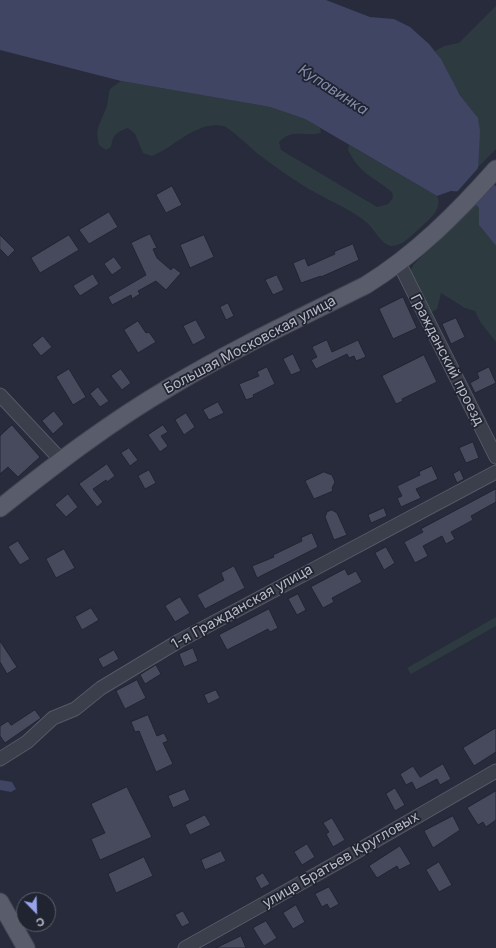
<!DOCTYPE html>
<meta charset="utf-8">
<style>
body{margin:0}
#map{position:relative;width:496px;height:948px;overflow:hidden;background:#272b3b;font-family:Inter,sans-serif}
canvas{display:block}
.north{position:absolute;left:16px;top:892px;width:40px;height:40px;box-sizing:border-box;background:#202330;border:1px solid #5c5f6c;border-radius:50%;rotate:157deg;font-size:11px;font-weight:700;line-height:16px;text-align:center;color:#b7b9c6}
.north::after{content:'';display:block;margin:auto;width:14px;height:18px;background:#97a4eb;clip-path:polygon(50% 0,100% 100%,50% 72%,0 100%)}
</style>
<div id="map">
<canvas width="496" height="948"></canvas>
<div class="north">С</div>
</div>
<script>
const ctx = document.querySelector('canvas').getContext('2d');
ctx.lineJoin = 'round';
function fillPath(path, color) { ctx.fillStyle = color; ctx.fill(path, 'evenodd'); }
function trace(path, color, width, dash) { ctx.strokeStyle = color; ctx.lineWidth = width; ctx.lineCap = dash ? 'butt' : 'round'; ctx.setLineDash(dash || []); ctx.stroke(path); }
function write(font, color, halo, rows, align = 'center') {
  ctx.font = font + ' Inter,sans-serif'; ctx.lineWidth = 3.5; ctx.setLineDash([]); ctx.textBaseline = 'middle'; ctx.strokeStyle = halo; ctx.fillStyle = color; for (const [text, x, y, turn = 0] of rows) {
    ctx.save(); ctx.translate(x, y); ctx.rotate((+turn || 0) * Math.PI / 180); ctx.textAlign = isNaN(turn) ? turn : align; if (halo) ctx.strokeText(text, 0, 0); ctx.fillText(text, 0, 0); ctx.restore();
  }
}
fillPath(new Path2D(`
 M496,6V149L478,167L479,123C476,112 466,104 460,94C451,80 445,65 435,51L444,46L459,43Z
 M121,81L270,107L305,119L320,128L321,133C305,137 292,128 279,142L281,150L377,207L388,204L393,198L392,192C372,176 360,174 348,150L349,145L437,196C443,208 430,219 422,226C414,233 403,246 392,246C381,245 374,228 366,222C352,210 332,202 316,193C296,182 277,168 258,154C252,149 228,126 223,126C196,121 175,147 152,156L143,153L135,134L128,128C116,132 113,135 111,147L106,150L99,145C95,128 99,126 105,111C108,105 108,96 110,89Z
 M475,204L479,208V225L496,246V342L481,323L475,311L465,308L441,293L437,309L428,314L408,275L414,264Z
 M496,617V626L411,674L407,668Z`), '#2d3b40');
fillPath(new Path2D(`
 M0,0H326L370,17L394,19L410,27L429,44L441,59L460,95L478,118L480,131L478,172L480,176L496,186V246L479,225V208L463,192L451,191L437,196L305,119L270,107L121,81L0,50Z
 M0,780L12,782L16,789L11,792L0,790Z`), '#3f4562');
fillPath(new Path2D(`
 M480,166L482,175L462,194L456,193Z`), '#272b3b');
const building = new Path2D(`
 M172,186L182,205L166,213L156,195Z
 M109,212L118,227L89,244L79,230Z
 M150,234L157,248L153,249L157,258L171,270L173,267L181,273L166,290L156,281L138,291L140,294L132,299L131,295L112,305L108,297L146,275L131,243Z
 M0,235L15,250L8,257L0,249Z
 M69,235L79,250L40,273L31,258Z
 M204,235L214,257L190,268L180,245Z
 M353,244L359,260L321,277V276L301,283L293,263L305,258L308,266L335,254L334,252Z
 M114,257L122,268L112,275L104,264Z
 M93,274L99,284L80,296L73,286Z
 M277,275L284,290L273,295L265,280Z
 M403,297L417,328L393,339L379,309Z
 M228,303L234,316L226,320L220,307Z
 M456,318L465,337L451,344L442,324Z
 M196,320L206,338L193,345L183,326Z
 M138,321L146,333L149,332L156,342L138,353L124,330Z
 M43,336L52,347L41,356L32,345Z
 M327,340L332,352L358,340L366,357L356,361L354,356L349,358L347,354L316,369L311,360L317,357L312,347Z
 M293,354L301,371L291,375L283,359Z
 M424,355L437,382L402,399L403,401L396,404L382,376Z
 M267,367L275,384L253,395L254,397L246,400L239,384L259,376L257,372Z
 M489,367L496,383L475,393L470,383L479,378L477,373Z
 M69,369L86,397L73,405L56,377Z
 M121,369L131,383L122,390L111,376Z
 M98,387L109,401L100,407L90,394Z
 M218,402L224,413L209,420L203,410Z
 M54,411L64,424L53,434L42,421Z
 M186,413L195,427L184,435L175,420Z
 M12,425L40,457L18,477L8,467L0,474V436Z
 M163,425L168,432L161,436L168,446L160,452L148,435Z
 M473,442L479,458L466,463L459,448Z
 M129,448L138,460L130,466L121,453Z
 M107,464L115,476L107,482L106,480L93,489L103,502L97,507L79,484Z
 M432,466L438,479L416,489L421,498L401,507L397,498L402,496L397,486L420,475L419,472Z
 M149,470L156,483L145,489L138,476Z
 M460,470L464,479L457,483L453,474Z
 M324,472L332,475L335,482L332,488L333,491L314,499L305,481Z
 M496,489V502L471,516L473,520L451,532L455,539L446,544L442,536L423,546L428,556L415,563L404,542L423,532L421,529Z
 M68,494L78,507L66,517L55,505Z
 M384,508L387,516L371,523L368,515Z
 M332,510L337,513L347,535L334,540L325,517L327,512Z
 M312,533L318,547L257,578L252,566L274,557L273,555L302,541L301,538Z
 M18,541L30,559L20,565L8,547Z
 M386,547L395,563L384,570L375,553Z
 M64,549L75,568L56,578L46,559Z
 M234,566L245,588L205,609L197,595L224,580L221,573Z
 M345,569L348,575L356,571L362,582L332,598L334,602L323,608L311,587Z
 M298,594L306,610L297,615L288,599Z
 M180,597L190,613L175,622L165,606Z
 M91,608L99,620L82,630L75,617Z
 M269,609L278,628L270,632L268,629L227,650L219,635Z
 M0,641L17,667L7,674L0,662Z
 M193,648L198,661L184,667L179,654Z
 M114,650L119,659L103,668L98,659Z
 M156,665L161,674L145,684L140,675Z
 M137,680L146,698L125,709L116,691Z
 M216,690L220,698L208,704L204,695Z
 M35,710L41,718L5,743L0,736V726L8,721L11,725Z
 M148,715L157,736L164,733L168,741L163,743L173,764L156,772L139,731L135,732L131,722Z
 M496,728V752L474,766L463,748Z
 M443,764L451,779L440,785L437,779L416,790L412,782L406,785L400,774L413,766L420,777Z
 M127,787L152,837L100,860L91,839L105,833L91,804Z
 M395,788L405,805L395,811L386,794Z
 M185,789L190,800L173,808L168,796Z
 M496,791V820L486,827L483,822L478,825L467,808Z
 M205,815L211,825L190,835L185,825Z
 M453,816L460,830L433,848L424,831Z
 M332,818L345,840L333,847L326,834L329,832L323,823Z
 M307,844L315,857L302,865L294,852Z
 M400,846L411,864L399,870L397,866L377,878L369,866Z
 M221,851L226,861L205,870L201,860Z
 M144,857L153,876L116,893L108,874Z
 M439,862L452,885L439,892L426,870Z
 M263,873L270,884L261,889L255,878Z
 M329,887L339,904L330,909L327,904L322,907L315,894Z
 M296,905L305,922L293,929L283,913Z
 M183,911L190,923L182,927L175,915Z
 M266,921L277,938L264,946L253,928Z
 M241,936L246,948H216Z`);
fillPath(building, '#474a5c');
trace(building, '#222532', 1);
const minor = new Path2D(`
 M399,263L496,457
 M0,395L61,460
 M0,759L27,742L53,718L75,709L101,688L179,641L496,472
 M185,948L342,860L496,771`);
const major = new Path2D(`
 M0,508C54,465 110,422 170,387C233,349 300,318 366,285C416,254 457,213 496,169
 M0,902L26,948`);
trace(minor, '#565966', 15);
trace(major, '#444754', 19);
trace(minor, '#3b3e4b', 13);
trace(major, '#595c6b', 17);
write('14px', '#b7b9c6', '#202330', [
 ["Большая Московская улица",250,345,-28],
 ["Гражданский проезд",447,360,63],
 ["1-я Гражданская улица",242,607,-29],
 ["улица Братьев Кругловых",341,860,-30]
]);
write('italic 15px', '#828aaa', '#202330', [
 ["Купавинка",333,90,33]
]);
</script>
